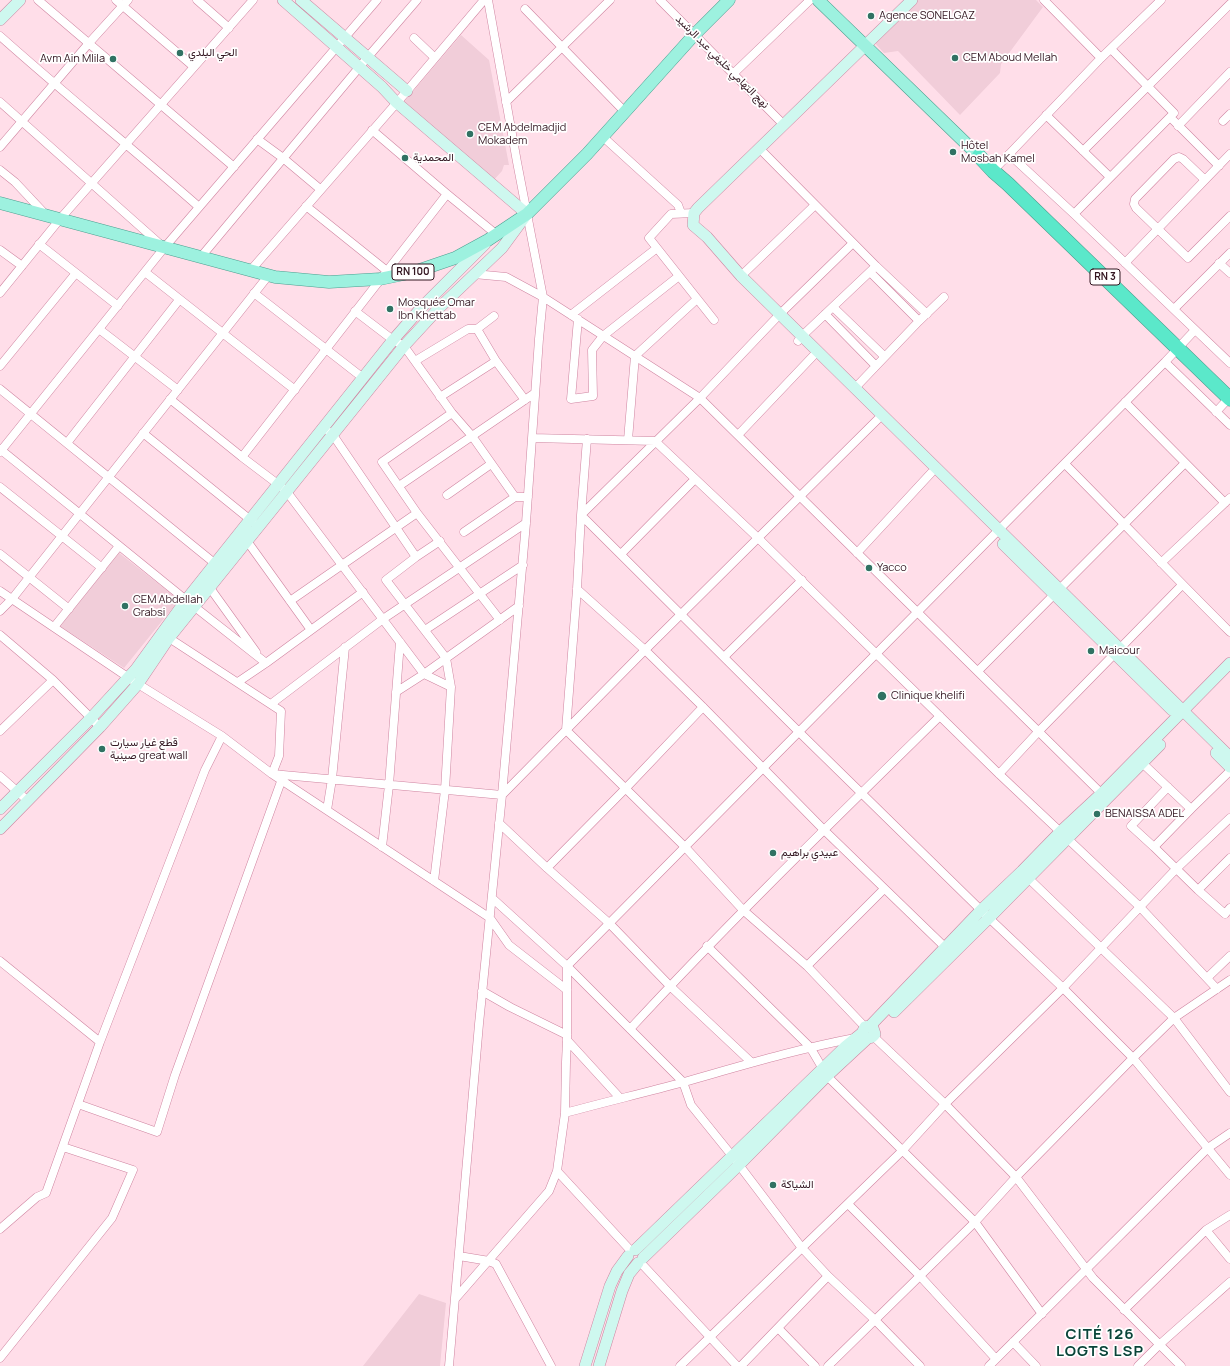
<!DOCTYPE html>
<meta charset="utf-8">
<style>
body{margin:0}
canvas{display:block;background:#ffdee9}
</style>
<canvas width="1230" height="1366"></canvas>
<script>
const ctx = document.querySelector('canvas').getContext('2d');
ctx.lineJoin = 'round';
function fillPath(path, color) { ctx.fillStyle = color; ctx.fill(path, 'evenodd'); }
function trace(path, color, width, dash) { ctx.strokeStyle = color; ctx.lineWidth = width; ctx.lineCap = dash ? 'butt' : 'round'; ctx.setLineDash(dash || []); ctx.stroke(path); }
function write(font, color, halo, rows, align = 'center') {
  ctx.font = font + ' Manrope,Vazirmatn,sans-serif'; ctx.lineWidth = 3.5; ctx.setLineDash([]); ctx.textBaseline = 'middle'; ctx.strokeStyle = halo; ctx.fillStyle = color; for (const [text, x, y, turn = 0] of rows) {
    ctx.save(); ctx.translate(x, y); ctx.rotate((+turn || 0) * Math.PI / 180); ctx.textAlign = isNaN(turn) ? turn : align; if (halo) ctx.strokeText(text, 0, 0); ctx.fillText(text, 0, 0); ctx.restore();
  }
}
fillPath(new Path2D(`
 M918,0H1036L1043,7L1001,64L1000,73L960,115L898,51L884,53L874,42Z
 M461,35L489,60L509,165H504L502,171L492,182L403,103Z
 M118,552L179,600L124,668L60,626Z
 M419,1294L446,1303L440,1366H363Z`), '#f1cdd9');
const street = new Path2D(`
 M38,0L234,167
 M116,0L194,67
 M197,0L229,28
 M660,0L784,125
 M1044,0L1101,58
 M525,9L624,111
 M0,36C65,94 133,149 199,207
 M414,38L435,58
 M733,74L810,0
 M0,102L161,245
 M506,102L610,0
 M1046,115L1110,177
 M1170,117L1219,166
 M1223,121L1230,114
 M1178,126L1230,72
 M372,130L447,194L497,235
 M602,136L678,205L681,213
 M257,139L283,158L320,189
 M0,147L89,43L128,0
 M759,148L876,266L802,336L798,341
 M1083,151L1230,4
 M1009,154L1074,214L1230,363
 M0,170L15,182L46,215
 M993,171L1101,58L1161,0
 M1205,180L1183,159L1179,157L1174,159L1135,199L1134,204L1136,208L1188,258L1230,216
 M306,206L387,271
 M694,213L671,214L649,238L714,320
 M1074,214L1174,113L1111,49
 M853,243L780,314L700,398L581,515L577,589L566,730L685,847L743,910L807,966L865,1027
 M39,244L118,306
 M0,250L22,266
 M200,258L367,58L417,0
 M1125,263L1230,154
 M1219,263L1230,273
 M876,266L927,314
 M250,271L407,91L484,0
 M145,272L295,390
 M870,272L919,321
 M474,274L506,277L543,297L700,398L1105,797
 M741,276L815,205
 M0,293L60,219L253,0
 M254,293L363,378
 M833,307L884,356
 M1174,309L1230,253
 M355,311L393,340L404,346L452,413L472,436L515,497
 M825,314L876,366
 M571,315L657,248
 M578,319L571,399L593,396L592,350L603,336L679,276
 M99,329L178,390
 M477,329L496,361L525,400
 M415,361L468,329H477L494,316
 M1165,362L1230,425
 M0,366L76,273
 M855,388L919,321L944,297
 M0,389L218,566
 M440,397L496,361
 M170,399L242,457L279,485L287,492L424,674L451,687
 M1125,402L1225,503
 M1216,412L1229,398
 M452,413L382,462L417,513L500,620
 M329,432L333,435L416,557
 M143,433L253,522
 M738,435L813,356
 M532,438L655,441L758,538L999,774L1140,907L1217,989
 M587,439L581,515L799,732L989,918L1063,988L1133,1058L1230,1175
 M628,440L635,356L697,299
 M67,443L179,300
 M0,449L186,600L266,663
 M0,452L164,248L377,0
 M242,457L447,194
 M1065,464C1120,519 1174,577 1230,632
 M399,486L535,393
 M0,487L102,568
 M447,495L491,464
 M464,532L515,497H528
 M247,541L311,630
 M857,553L931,473
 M0,554L69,609
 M621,554L695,479
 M1161,563L1230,498
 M210,588L256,652
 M577,589L645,650L703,707L823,829L949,951
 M0,591L138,684L222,736L272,774L490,918L509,945L567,990
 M290,601L417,513
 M0,611L12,599L268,276
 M54,627L119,546
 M425,630L523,565
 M0,635L53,680L100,727
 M169,638L281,711L279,756L272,774L502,795L645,650L877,420
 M724,657L802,580
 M978,671L1185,463
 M238,682L266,663L363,592
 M396,692L424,674L519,606
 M271,704L383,619L526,523
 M0,731L53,680
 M1138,759L1191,809L1230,771
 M999,774L1039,731L1182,585
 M0,776L28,801
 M1168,787L1131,826L1154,847L1191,809
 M327,810L332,779L345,647
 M499,823L547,868L609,923L670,986L751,1062
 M382,847L389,785L400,642
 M1154,847L1198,890L1225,914L1230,908
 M547,868L626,788L703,707
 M1025,875L1174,1018L1230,1092
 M434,881L445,790L451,687L446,658L386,580L416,557L440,541
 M1198,890L1230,858
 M492,898L567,966L683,1082L691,1105L733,1157L802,1248L828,1276L875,1320L920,1366
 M707,946L810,1047L827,1076L975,1222L1042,1314
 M0,961L100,1042
 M807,966L884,889
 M1207,978L1230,956
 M482,991L510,1007L567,1035
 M630,1029C730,921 835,819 940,716
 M873,1036L945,1104L1016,1177L1093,1278L1181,1366
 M567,1040L620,1098
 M78,1104L157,1132L175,1075L283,776
 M565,1113C605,1102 644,1093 684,1082C741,1066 797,1049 855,1038
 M557,1171L631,1251
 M848,1204L920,1276L996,1359
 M0,1229L37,1197L46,1193L100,1042L205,770L222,736
 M1206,1230L1230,1215
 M459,1256L489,1261L496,1264L551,1366
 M640,1262L737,1366
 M455,1299L549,1191L557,1171L565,1113L566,1062L567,1040V966L1165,362L1195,330
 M1124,1310L1206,1230L1230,1259
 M778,1328L815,1366
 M1013,1342L1036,1366
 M0,1358L112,1218L133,1170L63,1147
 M449,1366L479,1024L502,795L526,523L539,339L543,297L517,162L488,0
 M680,1366L902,1151L945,1104L1063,988L1176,869L1230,818
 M741,1366L828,1276
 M828,1366L975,1222L1016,1177L1133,1058L1174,1018L1230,980
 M989,1366L1208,1148L1230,1133
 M1138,1366L1159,1345L1230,1282`);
const secondary = new Path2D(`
 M301,0L407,91
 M912,0L698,208L694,213L693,225L707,237L741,276L1230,757
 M0,20L20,0
 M1003,544L1172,710
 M1216,753L1230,767
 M0,809L91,718L136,669L186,600L393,340L421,308L485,244
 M0,829L100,727L138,684L169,638L404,346L439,308L502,248L527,214L396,102L382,87L283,0
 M894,1012L989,918L1160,745
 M870,1026L873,1028L875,1034C872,1039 867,1039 863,1035L862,1033L865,1027L870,1026L981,910L1022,871L1060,832L1102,793L1230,663
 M635,1250L846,1046L862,1033
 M643,1258L739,1165L827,1076L868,1038
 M585,1366L610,1286L617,1271L628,1256
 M599,1366L622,1291L629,1274L638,1263`);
const primary = new Path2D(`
 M818,0L979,156
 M0,203L275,277L329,282L380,279L414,272L455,258L488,240L527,214L587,154L694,35L729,0`);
const highway = new Path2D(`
 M979,156L993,171L1008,184L1230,399`);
trace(street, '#cf84a0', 9);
trace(secondary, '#cf84a0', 12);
trace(primary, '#4d9e8f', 13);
trace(highway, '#4d9e8f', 15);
trace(street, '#fff', 8);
trace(secondary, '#cef8ef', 11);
trace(primary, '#9df1df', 12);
trace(highway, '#5be8ca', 14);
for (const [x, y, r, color] of [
 [871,16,4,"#307263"],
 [180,53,4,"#307263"],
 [955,58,4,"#307263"],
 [113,59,4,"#307263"],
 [470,134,4,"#307263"],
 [953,152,4,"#307263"],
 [405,158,4,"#307263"],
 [390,309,4,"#307263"],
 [869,568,4,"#307263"],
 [125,606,4,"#307263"],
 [1091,651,4,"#307263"],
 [882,696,5,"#307263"],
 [102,749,4,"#307263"],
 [1097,814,4,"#307263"],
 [773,853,4,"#307263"],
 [773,1185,4,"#307263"]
]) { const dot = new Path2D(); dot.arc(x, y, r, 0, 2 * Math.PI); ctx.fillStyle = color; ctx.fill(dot); trace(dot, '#fff', 1.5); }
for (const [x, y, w] of [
 [413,272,42],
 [1105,277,30]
]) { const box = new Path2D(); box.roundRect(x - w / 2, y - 8, w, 16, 3); ctx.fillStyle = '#fff'; ctx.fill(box); trace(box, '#331621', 1); }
write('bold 10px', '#331621', null, [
 ["RN 100",413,272],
 ["RN 3",1105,277]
]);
write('11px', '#331621', '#fff', [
 ["Agence SONELGAZ",879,16],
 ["الحي البلدي",188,53],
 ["CEM Aboud Mellah",963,58],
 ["Avm Ain Mlila",105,59,"right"],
 ["CEM Abdelmadjid",478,128],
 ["Mokadem",478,141],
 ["Hôtel",961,146],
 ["Mosbah Kamel",961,159],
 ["المحمدية",413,158],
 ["Mosquée Omar",398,303],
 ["Ibn Khettab",398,316],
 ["Yacco",877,568],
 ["CEM Abdellah",133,600],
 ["Grabsi",133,613],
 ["Maicour",1099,651],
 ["Clinique khelifi",891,696],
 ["قطع غيار سيارت",110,743],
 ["صينية great wall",110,756],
 ["BENAISSA ADEL",1105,814],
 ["عبيدي براهيم",781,853],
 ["الشياكة",781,1185]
], 'left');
write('11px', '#331621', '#fff', [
 ["نهج التهامي خليفي عبد الرشيد",722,62,45]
]);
ctx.letterSpacing = '1px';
write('bold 15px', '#0b453a', '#fff', [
 ["CITÉ 126",1100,1335],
 ["LOGTS LSP",1100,1352]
]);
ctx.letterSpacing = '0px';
</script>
